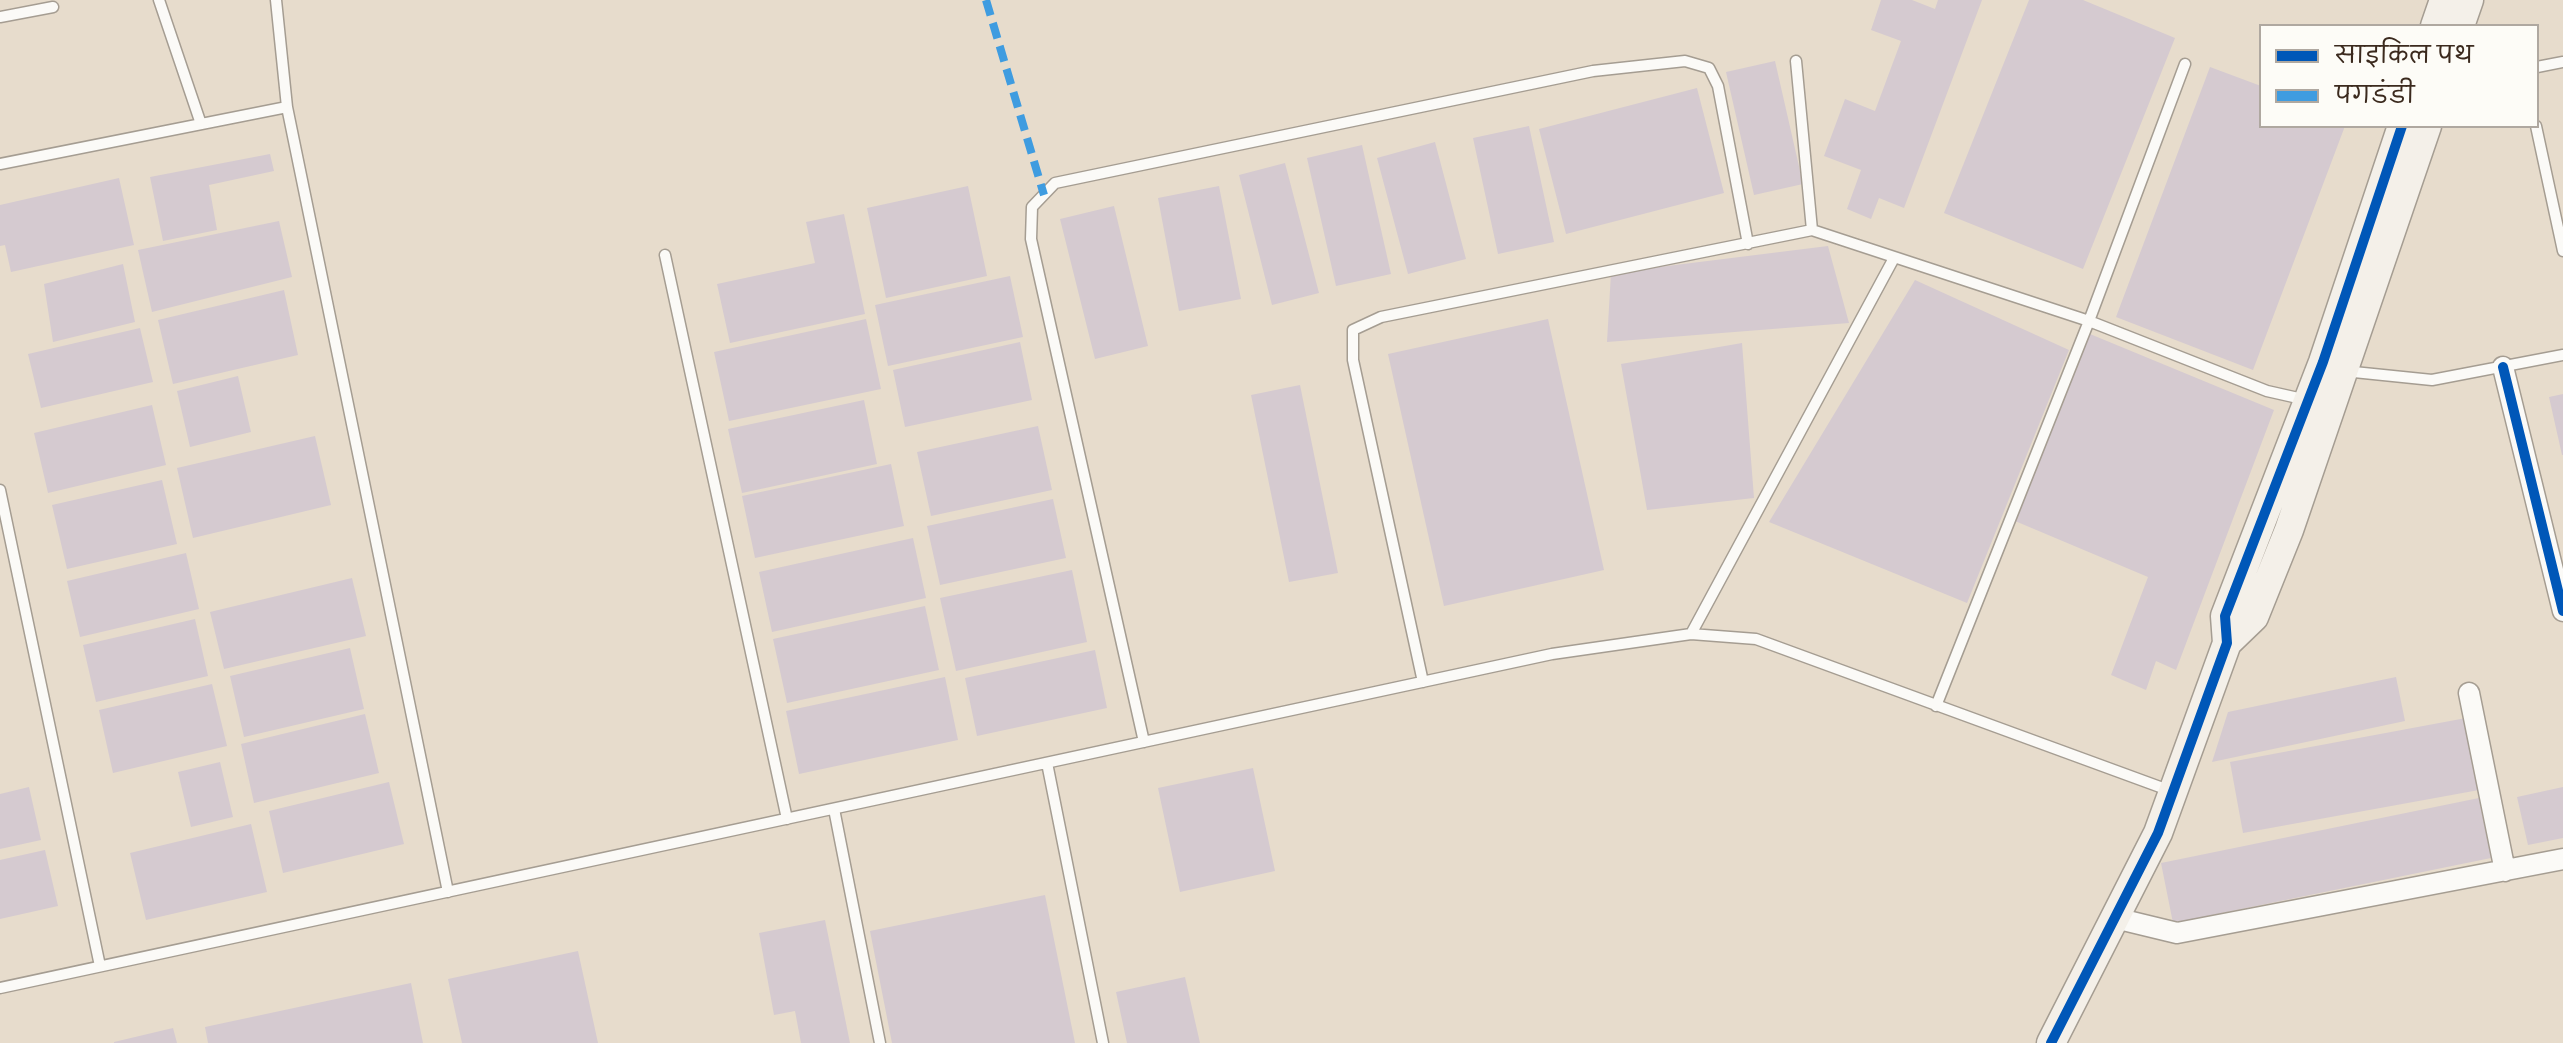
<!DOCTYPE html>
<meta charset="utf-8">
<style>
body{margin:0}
#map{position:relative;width:2563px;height:1043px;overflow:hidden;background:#e7dccc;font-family:Mynerve,"Playpen Sans Deva",sans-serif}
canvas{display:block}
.legend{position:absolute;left:2259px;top:24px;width:280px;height:104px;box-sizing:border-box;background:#fdfcf7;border:2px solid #afa8a0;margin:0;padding:10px 14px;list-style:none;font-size:24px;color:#3b2a1e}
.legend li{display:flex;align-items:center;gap:16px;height:40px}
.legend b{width:40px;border:2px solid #afa8a0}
</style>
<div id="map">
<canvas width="2563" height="1043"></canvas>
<ul class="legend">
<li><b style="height:10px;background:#0057b8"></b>साइकिल पथ</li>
<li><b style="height:10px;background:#3f9ce0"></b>पगडंडी</li>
</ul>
</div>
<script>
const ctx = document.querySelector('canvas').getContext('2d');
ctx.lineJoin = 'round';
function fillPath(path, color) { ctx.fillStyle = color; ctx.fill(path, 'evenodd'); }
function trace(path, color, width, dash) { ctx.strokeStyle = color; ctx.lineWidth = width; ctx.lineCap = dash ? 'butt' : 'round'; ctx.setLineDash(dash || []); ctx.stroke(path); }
fillPath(new Path2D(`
 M1881,0H1912L1935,9L1938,0H1982L1904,208L1879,198L1871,219L1847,209L1861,170L1824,156L1845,99L1875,111L1901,41L1871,30Z
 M2029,0H2083L2175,38L2083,269L1944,213Z
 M1775,61L1803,184L1754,195L1726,72Z
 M2210,67L2261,86V126H2345L2253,370L2116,317Z
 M1697,88L1724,193L1566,234L1539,129Z
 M1529,126L1554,242L1498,254L1473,138Z
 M1435,142L1466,259L1408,274L1377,158Z
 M1362,145L1391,274L1336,286L1307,158Z
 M270,154L274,171L209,185L217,230L163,241L150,177Z
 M1285,163L1319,293L1272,305L1239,175Z
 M119,178L134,245L11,272L5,245L0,246V205Z
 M968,186L987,276L886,298L867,208Z
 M1219,186L1241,299L1179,311L1158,198Z
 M1114,206L1148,346L1095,359L1060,219Z
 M844,214L865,314L730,343L717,284L815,263L806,222Z
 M279,221L292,277L152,312L138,250Z
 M1828,246L1849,323L1607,342L1611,273Z
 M123,264L135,322L53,342L44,284Z
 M1010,276L1023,337L888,366L875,305Z
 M1915,280L2069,350L1967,603L1769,522Z
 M284,290L298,355L173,384L158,320Z
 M866,319L881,389L729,421L714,352Z
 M1548,319L1604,570L1444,606L1388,354Z
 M140,328L153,382L41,408L28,354Z
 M2090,334L2274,410L2176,670L2156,661L2146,690L2111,675L2148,577L2015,521Z
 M1020,342L1032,400L905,427L893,370Z
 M1742,343L1754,498L1647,510L1621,364Z
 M238,376L251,432L190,447L177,391Z
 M1300,385L1338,573L1289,582L1251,395Z
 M2563,394V455H2562L2549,397Z
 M864,400L877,464L742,493L728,429Z
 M152,405L166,465L48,493L34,433Z
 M1038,426L1052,490L931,516L917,452Z
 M315,436L331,505L193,538L177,468Z
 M891,464L904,526L755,558L742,496Z
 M162,480L177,544L67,569L52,505Z
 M1053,499L1066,558L940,585L927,526Z
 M913,538L926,598L772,632L759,572Z
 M186,553L199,609L80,637L67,581Z
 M1072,570L1087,642L956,671L940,598Z
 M352,578L366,636L224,669L210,612Z
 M925,606L939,670L787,703L773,639Z
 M195,619L208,676L96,702L83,645Z
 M350,648L364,709L244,737L230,676Z
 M1095,650L1107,708L977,736L965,678Z
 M945,677L958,740L799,774L786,711Z
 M2396,677L2405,721L2212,762L2228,712Z
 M212,684L227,746L113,773L99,710Z
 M365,714L379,773L254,803L241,744Z
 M2466,718L2479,790L2243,833L2230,762Z
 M220,762L233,817L191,827L178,772Z
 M1253,768L1275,871L1180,892L1158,788Z
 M389,782L404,844L283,873L269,811Z
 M29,787L41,840L0,849V794Z
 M2563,787V838L2528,845L2517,797Z
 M2479,798L2491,858L2173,923L2161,863Z
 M251,824L267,892L146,920L130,853Z
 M45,850L58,906L0,919V860Z
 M1045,895L1075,1043H892L870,931Z
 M825,920L850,1043H801L795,1011L774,1015L759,933Z
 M578,951L598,1043H462L448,979Z
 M1185,977L1200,1043H1127L1116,992Z
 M411,983L423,1043H208L205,1027Z
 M173,1028L177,1043H114V1042Z`), '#d5cad0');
const lane = new Path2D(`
 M159,0L201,124
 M276,0L287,107L448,892
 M0,17L53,7
 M1796,61L1812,230
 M2537,67L2563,62
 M2536,126L2563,251
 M0,164L287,107
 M665,255L787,819
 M2344,371L2432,380L2563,355
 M0,490L100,966
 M1691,634L1894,258
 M1423,682L1353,360V330L1381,317L1812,230L2089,321L2267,391L2307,400
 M1936,706L2089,321L2185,64
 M1144,742L1031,239L1032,207L1055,183L1593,71L1685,61L1709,68L1718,86L1748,244
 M1047,763L1103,1043
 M834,809L880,1043
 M0,988L1552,654L1691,634L1756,639L2171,791`);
const street = new Path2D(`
 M2503,367L2563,611
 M2469,693L2505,871
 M2115,918L2177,933L2563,859`);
const secondary = new Path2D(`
 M2435,26L2444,0
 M2460,26L2469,0
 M2227,643L2254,617L2289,530L2427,126
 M2051,1043L2158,833L2227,643L2225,616L2323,362L2402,126`);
trace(lane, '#a59d92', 13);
trace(street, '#a59d92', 23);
trace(secondary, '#a59d92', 31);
trace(lane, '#fbfaf7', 10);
trace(street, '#fbfaf7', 20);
trace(secondary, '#f4f0e9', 28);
trace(new Path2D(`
 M986,0L1044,195`), '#3f9ce0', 8, [16, 8]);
trace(new Path2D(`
 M2503,367L2563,611
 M2051,1043L2158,833L2227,643L2225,616L2323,362L2402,126`), '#0057b8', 10);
</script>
